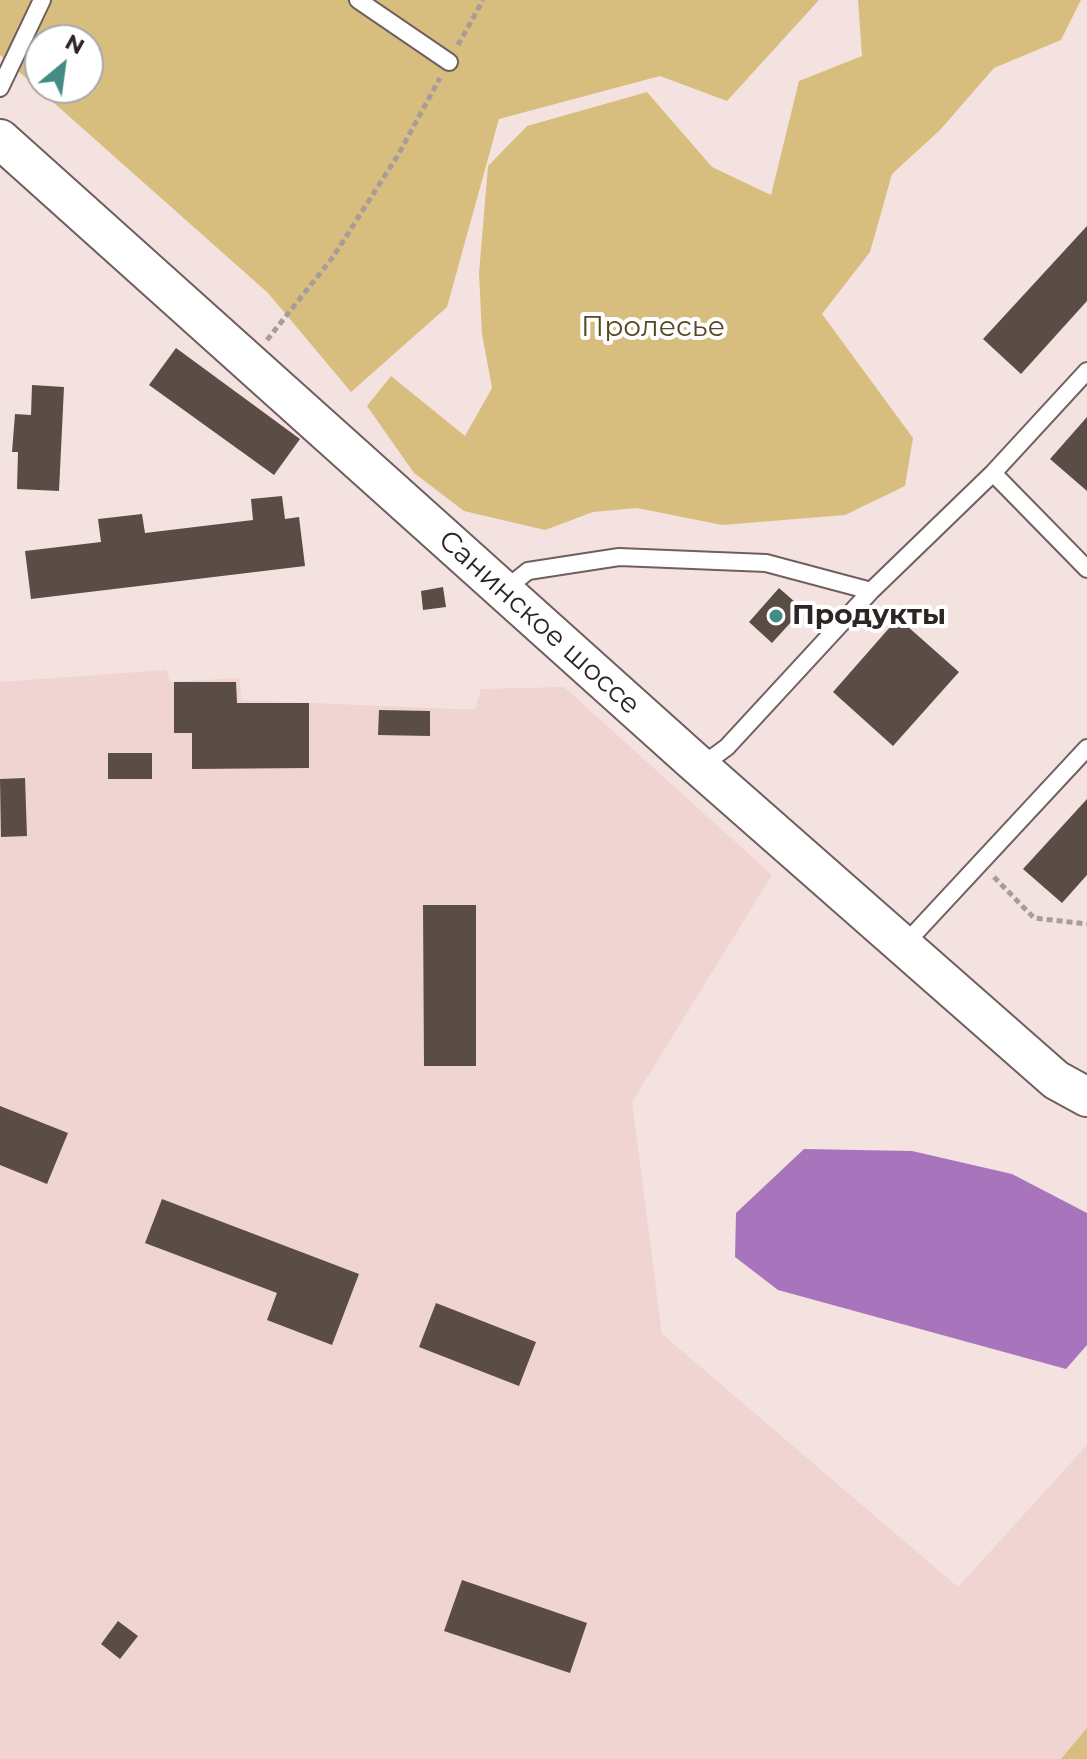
<!DOCTYPE html>
<meta charset="utf-8">
<style>
body{margin:0}
#map{position:relative;width:1087px;height:1759px;overflow:hidden;background:#f4e2e0;font-family:Montserrat,sans-serif}
canvas{display:block}
.north{position:absolute;left:24px;top:24px;width:80px;height:80px;box-sizing:border-box;background:#fff;border:2px solid #aba8a7;border-radius:50%;rotate:29deg;font-size:22px;font-weight:700;line-height:32px;text-align:center;color:#2c2524}
.north::after{content:'';display:block;margin:auto;width:28px;height:36px;background:#448b86;clip-path:polygon(50% 0,100% 100%,50% 72%,0 100%)}
</style>
<div id="map">
<canvas width="1087" height="1759"></canvas>
<div class="north">N</div>
</div>
<script>
const ctx = document.querySelector('canvas').getContext('2d');
ctx.lineJoin = 'round';
function fillPath(path, color) { ctx.fillStyle = color; ctx.fill(path, 'evenodd'); }
function trace(path, color, width, dash) { ctx.strokeStyle = color; ctx.lineWidth = width; ctx.lineCap = dash ? 'butt' : 'round'; ctx.setLineDash(dash || []); ctx.stroke(path); }
function write(font, color, halo, rows, align = 'center') {
  ctx.font = font + ' Montserrat,sans-serif'; ctx.lineWidth = 8; ctx.setLineDash([]); ctx.textBaseline = 'middle'; ctx.strokeStyle = halo; ctx.fillStyle = color; for (const [text, x, y, turn = 0] of rows) {
    ctx.save(); ctx.translate(x, y); ctx.rotate((+turn || 0) * Math.PI / 180); ctx.textAlign = isNaN(turn) ? turn : align; if (halo) ctx.strokeText(text, 0, 0); ctx.fillText(text, 0, 0); ctx.restore();
  }
}
fillPath(new Path2D(`
 M166,670L170,682L240,678L241,700L456,709H475L481,689L564,687L772,875L632,1102L662,1334L958,1587L1087,1445V1759H0V682Z`), '#efd4d2');
fillPath(new Path2D(`
 M0,0H819L727,101L660,76L499,119L447,307L351,392L268,293L0,55ZM40,40H88V88H40Z
 M858,0H1081L1061,40L994,68L940,130L892,174L870,252L822,314L913,438L905,486L845,515L722,525L637,508L593,512L545,530L464,511L414,473L367,406L391,376L465,436L492,388L482,334L479,273L488,166L527,126L647,92L712,167L771,195L799,81L862,56Z
 M1087,1728V1759H1061Z`), '#d7be7e');
fillPath(new Path2D(`
 M804,1149L912,1151L1012,1174L1087,1213V1345L1066,1369L778,1290L735,1257L736,1213Z`), '#a874bb');
fillPath(new Path2D(`
 M1087,226V301L1021,374L983,339Z
 M176,348L300,439L274,475L149,385Z
 M32,385L64,387L59,491L17,489L18,452H12L15,414L31,415Z
 M1087,417V491L1050,459Z
 M282,496L285,519L299,517L305,566L31,599L25,551L101,542L98,519L142,514L145,533L253,520L251,499Z
 M443,587L446,607L423,610L421,591Z
 M779,588L803,609L772,643L749,622Z
 M898,618L959,672L893,746L833,692Z
 M174,682H236L237,703H309V768L192,769V733H174Z
 M379,710L430,711V736L378,735Z
 M108,753H152V779H108Z
 M25,778L27,836L1,837L0,779Z
 M1087,799V875L1062,903L1023,869Z
 M423,905H476V1066H424Z
 M0,1106L68,1133L47,1184L0,1165Z
 M162,1199L359,1274L332,1345L267,1320L277,1293L145,1243Z
 M436,1303L536,1342L519,1386L419,1347Z
 M462,1580L587,1623L570,1673L444,1631Z
 M118,1621L138,1636L120,1659L101,1644Z`), '#594d45');
const service = new Path2D(`
 M358,0L449,62
 M0,88L42,0
 M993,473L1087,569
 M503,591L528,571L619,557L766,563L871,591
 M700,767L727,747L871,591L993,473L1087,371
 M903,946L1087,748`);
const tertiary = new Path2D(`
 M0,139L692,760L1056,1080L1087,1097`);
trace(service, '#6f5f5e', 20);
trace(tertiary, '#6f5f5e', 42);
trace(new Path2D(`
 M458,45L483,0
 M267,340L333,257L398,155L440,78
 M994,877L1034,918L1087,924`), '#a99b99', 5, [6, 4]);
trace(service, '#fff', 16);
trace(tertiary, '#fff', 38);
for (const [x, y, r, color] of [
 [776,616,8,"#448b86"]
]) { const dot = new Path2D(); dot.arc(x, y, r, 0, 2 * Math.PI); ctx.fillStyle = color; ctx.fill(dot); trace(dot, '#fff', 3); }
write('28px', '#564821', '#fff', [
 ["Пролесье",653,328]
]);
write('bold 28px', '#2c2524', '#fff', [
 ["Продукты",792,616]
], 'left');
write('28px', '#2c2524', '#fff', [
 ["Санинское шоссе",539,623,42]
]);
</script>
